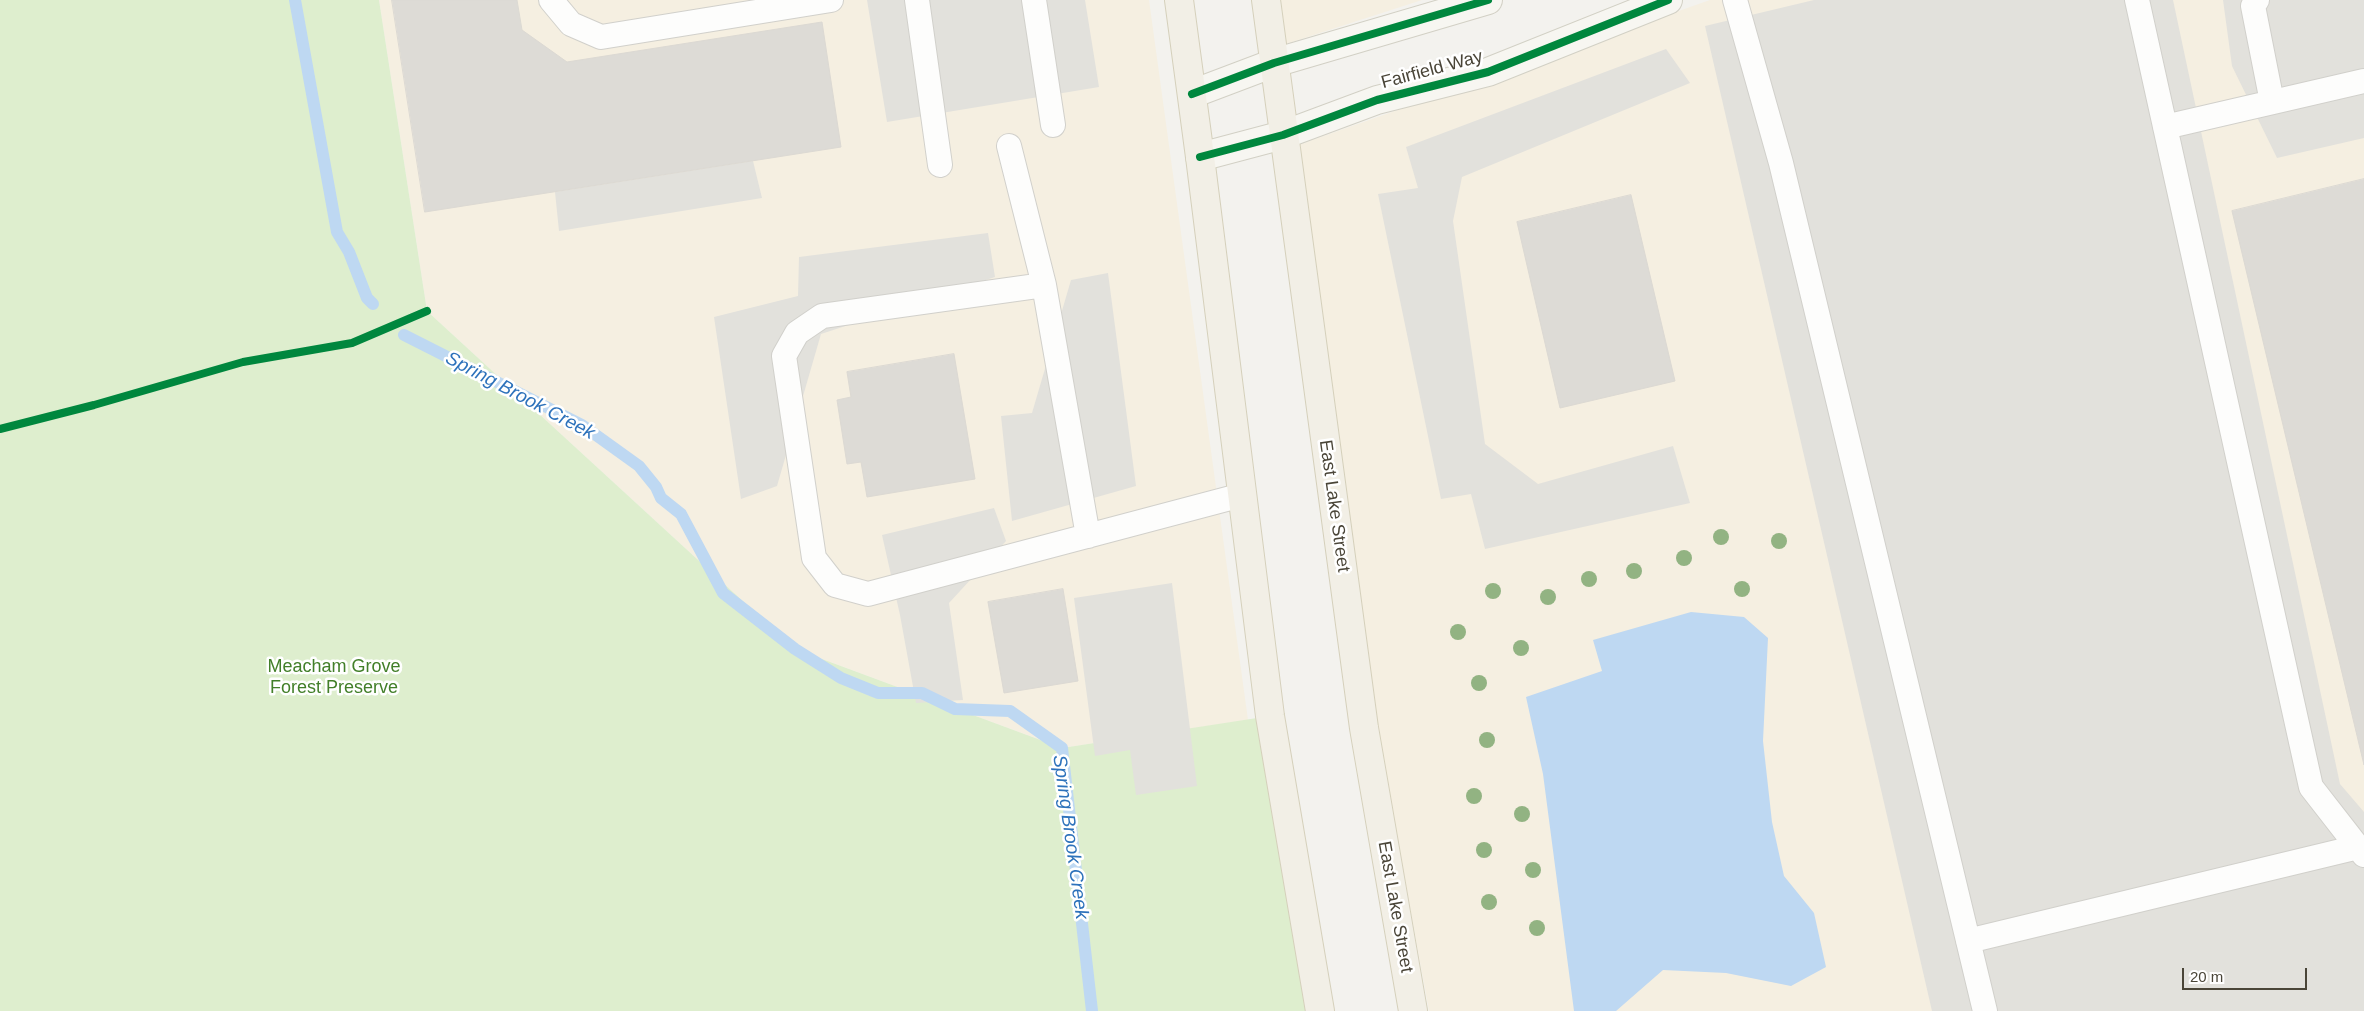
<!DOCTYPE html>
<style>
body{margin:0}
#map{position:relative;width:2364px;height:1011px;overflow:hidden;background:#f3f2ee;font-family:Helvetica,sans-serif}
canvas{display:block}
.scale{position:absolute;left:2182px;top:968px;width:125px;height:22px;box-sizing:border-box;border:2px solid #4a4538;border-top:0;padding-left:6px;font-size:15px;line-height:18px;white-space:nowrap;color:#4a4538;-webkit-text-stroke:4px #fff;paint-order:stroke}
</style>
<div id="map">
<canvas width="2364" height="1011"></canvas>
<div class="scale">20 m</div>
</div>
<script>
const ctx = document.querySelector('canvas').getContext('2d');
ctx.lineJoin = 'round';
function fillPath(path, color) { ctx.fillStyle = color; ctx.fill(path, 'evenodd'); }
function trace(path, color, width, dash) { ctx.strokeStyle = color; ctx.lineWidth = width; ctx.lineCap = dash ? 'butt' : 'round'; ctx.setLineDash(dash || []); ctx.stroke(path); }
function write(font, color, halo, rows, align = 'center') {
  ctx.font = font + ' Helvetica,sans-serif'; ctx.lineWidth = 5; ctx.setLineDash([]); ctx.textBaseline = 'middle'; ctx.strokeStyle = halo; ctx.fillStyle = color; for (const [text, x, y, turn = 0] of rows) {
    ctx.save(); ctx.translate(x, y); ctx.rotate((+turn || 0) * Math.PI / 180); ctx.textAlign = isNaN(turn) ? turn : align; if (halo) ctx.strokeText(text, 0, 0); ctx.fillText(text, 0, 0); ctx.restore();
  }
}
fillPath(new Path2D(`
 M379,0H1149L1248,720L1062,748L795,649L427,311Z
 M1281,0H1422L1286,44Z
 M1710,0H2364V1011H1429L1381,749L1298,145Z`), '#f5efe1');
fillPath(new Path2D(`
 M0,0H379L427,311L795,649L1062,748L1270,716L1317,1011H0Z`), '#deeece');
fillPath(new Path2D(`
 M867,0H1085L1099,87L887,122Z
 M1814,0H2173L2340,784L2364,812V1011H1932L1705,26Z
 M2223,0H2364V138L2277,158L2232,66Z
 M1666,49L1690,83L1462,177L1453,221L1485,444L1538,484L1673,446L1690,503L1485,549L1471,494L1441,499L1378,194L1418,188L1406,147Z
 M753,161L762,198L559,231L555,192Z
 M988,233L995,277L821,334L777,486L741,499L714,317L798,296L799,257Z
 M1108,273L1136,486L1012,521L1001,416L1032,413L1071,280Z
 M994,508L1006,541L949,603L963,700L916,703L900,615L882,535Z
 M1172,583L1197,786L1136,795L1130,750L1095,756L1074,598Z`), '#e2e1dc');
fillPath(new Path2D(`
 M1691,612L1744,617L1768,638L1763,741L1772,822L1784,876L1814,913L1826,967L1791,986L1726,973L1663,970L1616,1011H1574L1543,774L1526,697L1602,671L1593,640Z`), '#bed8f2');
trace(new Path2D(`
 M295,0L337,232L349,252L367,298L373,304
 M404,335L582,425L639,466L656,487L661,498L681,514L723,593L795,649L841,678L878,693H922L955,709L1010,711L1062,748L1092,1011`), '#bed8f2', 12);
const building = new Path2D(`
 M392,0H517L522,30L567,62L822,22L841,147L425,212Z
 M2364,179V765L2232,211Z
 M1631,195L1675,381L1560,408L1517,222Z
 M954,354L975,479L867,497L861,462L847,464L837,400L851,397L847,372Z
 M1063,589L1078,681L1004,693L988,602Z`);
fillPath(building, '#dddbd6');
trace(building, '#dcd9d3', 1);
const lane = new Path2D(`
 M551,0L571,24L601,37L831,0
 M917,0L940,165
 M1034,0L1053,125
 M1735,0L1781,163L1985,1011
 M2137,0L2311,787L2364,855
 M2257,0L2253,6L2272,102
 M2165,127L2364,81
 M1009,146L1044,285L822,316L797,333L784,356L814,558L835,585L868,594L1242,495
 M1044,285L1088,536
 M1968,941L2358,847`);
const secondary = new Path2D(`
 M1192,94L1274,63L1488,0
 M1200,157L1283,135L1377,100L1488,72L1668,0`);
const primary = new Path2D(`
 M1179,0L1200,157L1270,716L1320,1011
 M1266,0L1364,728L1413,1011`);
trace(lane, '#d1d0cb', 26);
trace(secondary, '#d2d0c5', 30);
trace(primary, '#d5d0bb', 30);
trace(lane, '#fdfdfc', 24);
trace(secondary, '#f7f6f1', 28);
trace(primary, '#f2efe6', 28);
trace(new Path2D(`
 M1192,94L1274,63L1488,0
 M1200,157L1283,135L1377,100L1488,72L1668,0
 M0,429L94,405L243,362L352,343L427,311`), '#00873e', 8);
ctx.fillStyle = '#92b382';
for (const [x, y] of [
 [1721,537],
 [1779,541],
 [1684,558],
 [1634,571],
 [1589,579],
 [1742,589],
 [1493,591],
 [1548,597],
 [1458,632],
 [1521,648],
 [1479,683],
 [1487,740],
 [1474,796],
 [1522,814],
 [1484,850],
 [1533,870],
 [1489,902],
 [1537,928]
]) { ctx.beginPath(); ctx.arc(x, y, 8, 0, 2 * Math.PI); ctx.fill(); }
write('18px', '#4a4538', '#fff', [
 ["Fairfield Way",1432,70,-15],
 ["East Lake Street",1334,506,82],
 ["East Lake Street",1395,907,80]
]);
write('18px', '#427f29', '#fff', [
 ["Meacham Grove",334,667],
 ["Forest Preserve",334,688]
]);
write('italic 19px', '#2d72bb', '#fff', [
 ["Spring Brook Creek",520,396,28],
 ["Spring Brook Creek",1070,837,82]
]);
</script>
